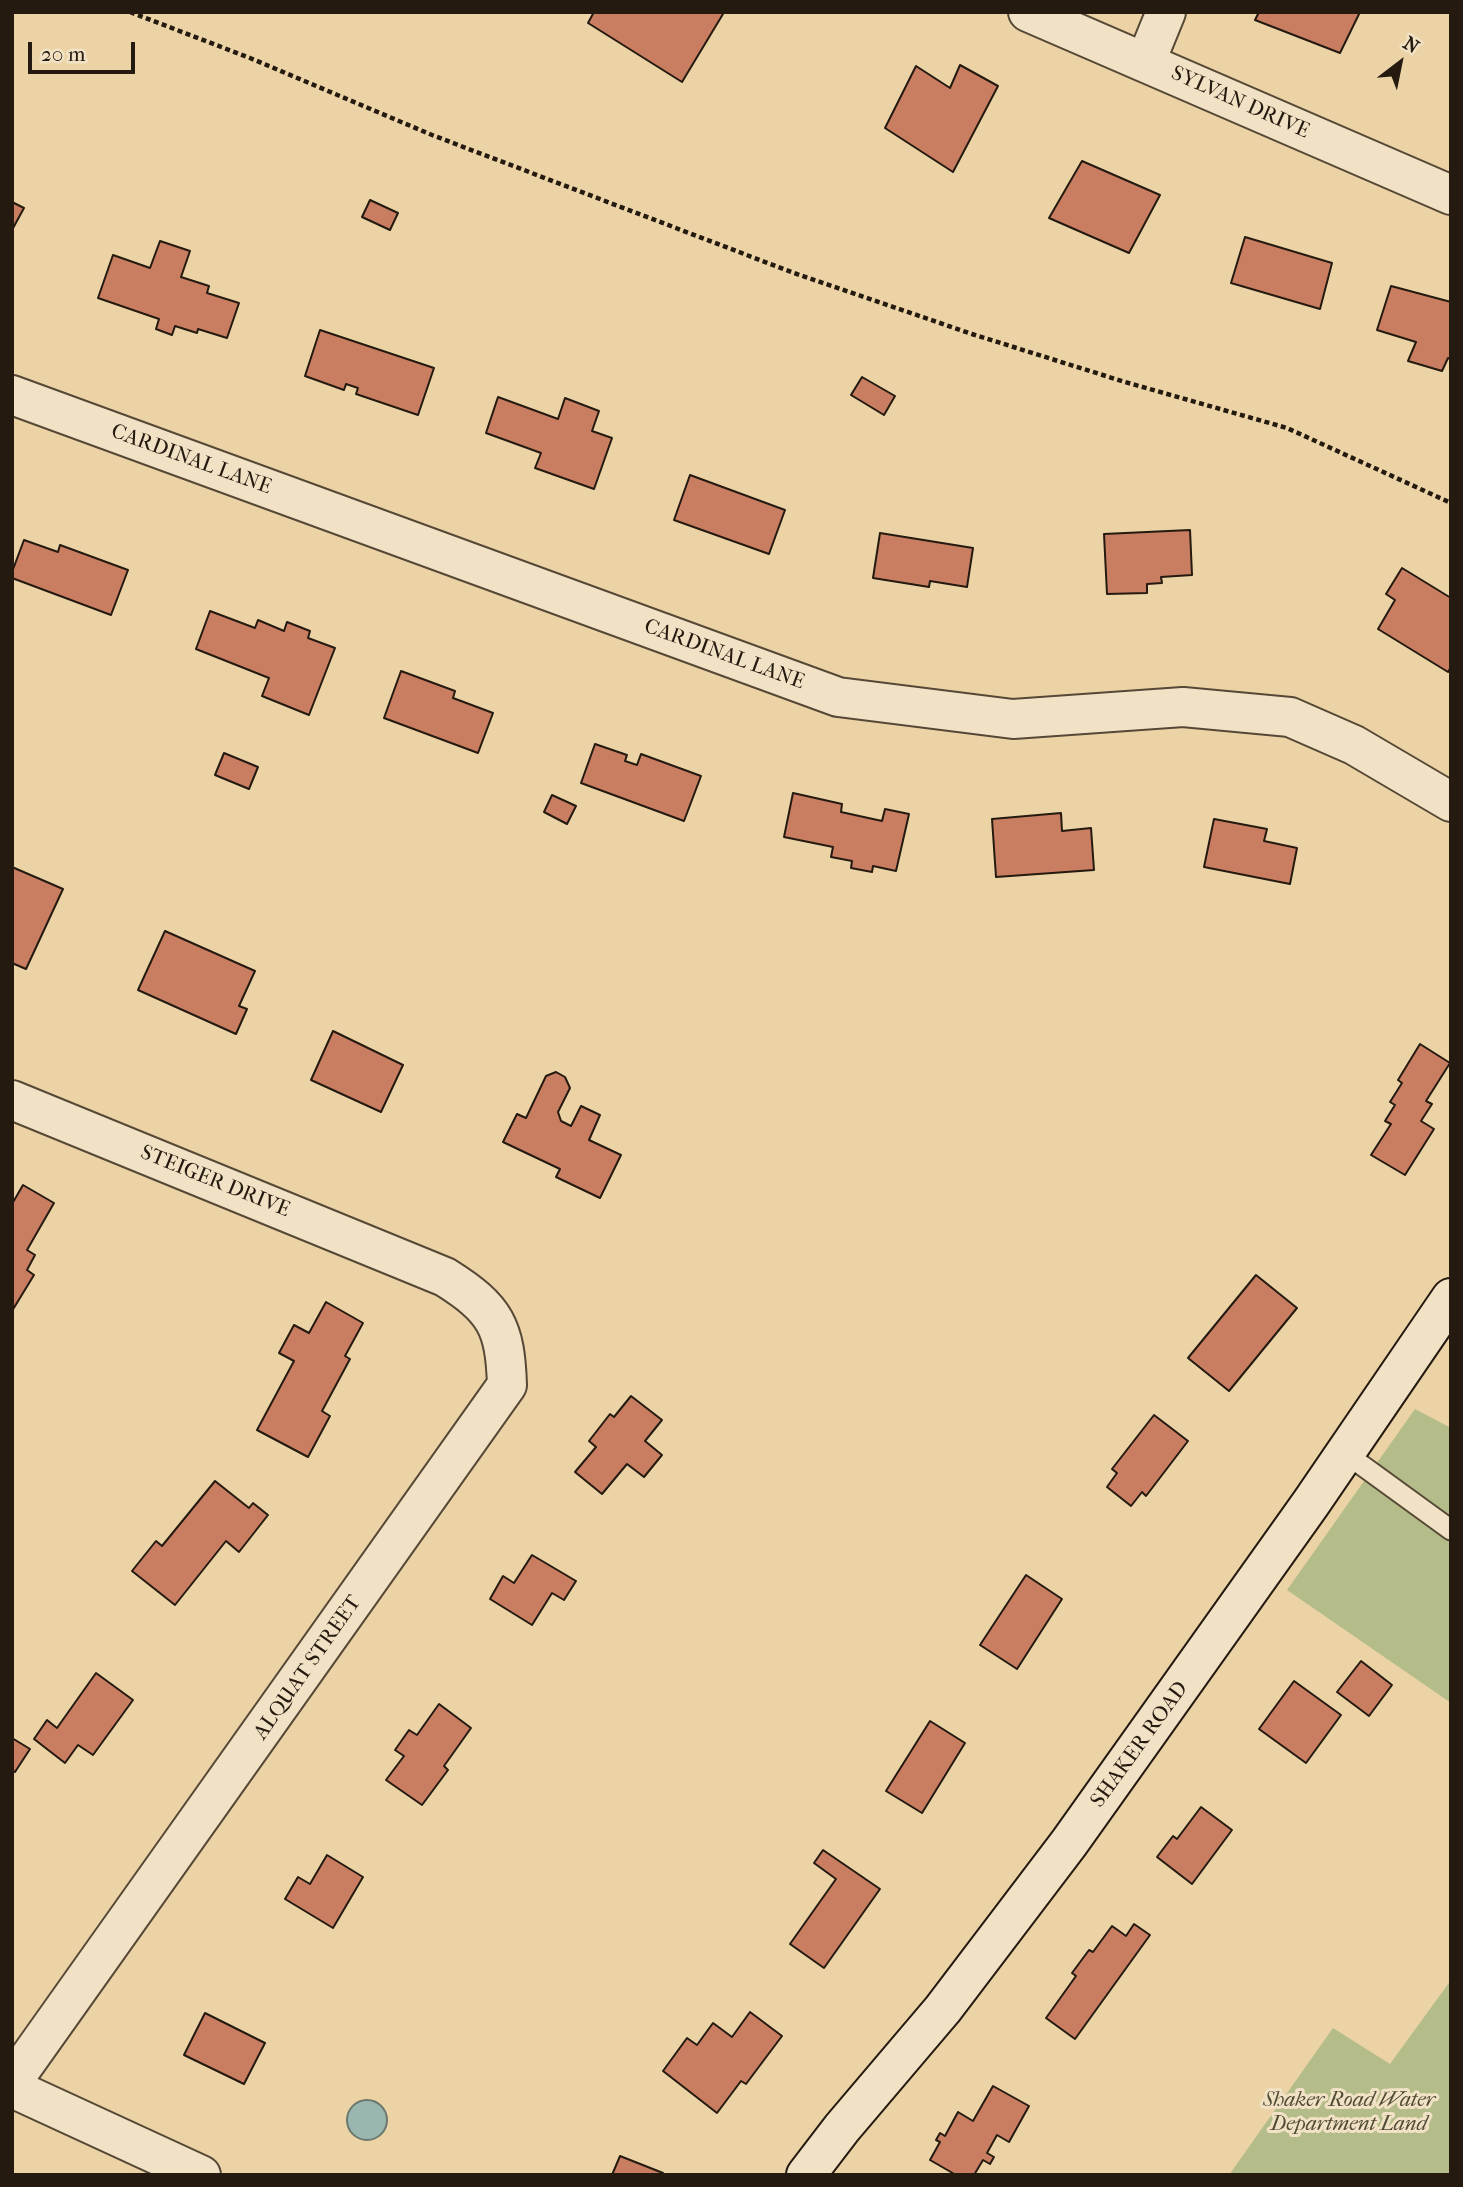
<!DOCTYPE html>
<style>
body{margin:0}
#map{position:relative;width:1463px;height:2187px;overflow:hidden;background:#ebd3a6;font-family:"IM FELL French Canon",serif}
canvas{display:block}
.frame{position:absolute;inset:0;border:14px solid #251a10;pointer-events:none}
.north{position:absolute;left:1365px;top:28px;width:70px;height:70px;-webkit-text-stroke:5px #f2e2c5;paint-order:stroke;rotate:32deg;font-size:19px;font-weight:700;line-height:28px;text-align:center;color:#251a10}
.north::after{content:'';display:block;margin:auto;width:24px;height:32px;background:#251a10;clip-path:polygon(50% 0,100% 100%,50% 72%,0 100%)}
.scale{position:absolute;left:28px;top:42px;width:107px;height:32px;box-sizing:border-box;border:4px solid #251a10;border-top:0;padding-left:9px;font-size:21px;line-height:24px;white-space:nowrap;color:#251a10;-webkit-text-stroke:5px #f2e2c5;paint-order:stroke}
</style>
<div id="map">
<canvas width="1463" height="2187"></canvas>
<div class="frame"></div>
<div class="north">N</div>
<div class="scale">20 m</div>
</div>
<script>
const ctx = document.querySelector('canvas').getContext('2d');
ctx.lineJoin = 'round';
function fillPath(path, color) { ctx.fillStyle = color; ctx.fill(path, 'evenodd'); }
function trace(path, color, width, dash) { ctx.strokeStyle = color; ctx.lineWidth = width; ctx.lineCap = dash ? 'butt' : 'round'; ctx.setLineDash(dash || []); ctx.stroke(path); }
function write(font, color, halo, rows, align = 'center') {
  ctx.font = font + ' "IM FELL French Canon",serif'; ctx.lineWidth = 6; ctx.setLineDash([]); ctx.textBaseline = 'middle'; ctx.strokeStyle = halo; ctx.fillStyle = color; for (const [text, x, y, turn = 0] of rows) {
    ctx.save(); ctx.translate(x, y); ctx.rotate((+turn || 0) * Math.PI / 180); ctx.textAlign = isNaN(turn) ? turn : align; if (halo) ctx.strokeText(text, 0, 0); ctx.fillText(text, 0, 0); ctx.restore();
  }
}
fillPath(new Path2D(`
 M1415,1409L1451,1428V1703L1287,1590Z
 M1451,1980V2175H1229L1333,2028L1390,2064Z`), '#b4bd89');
const water = new Path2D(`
 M347 2120a20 20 0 1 1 40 0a20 20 0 1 1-40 0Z`);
fillPath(water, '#99b7ae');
trace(water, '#6b786f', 2);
const building = new Path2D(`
 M594,12H721L723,14L682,82L588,23Z
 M1259,12H1360L1340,53L1255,20Z
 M960,65L998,86L953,172L885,128L916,66L950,88Z
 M1082,161L1160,195L1129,253L1049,218Z
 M370,200L398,213L390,230L362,217Z
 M12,202L24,208L12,230Z
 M1245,237L1332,263L1320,309L1231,283Z
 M160,241L190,251L181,277L209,286L207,293L239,303L227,338L198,329L197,333L175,326L172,335L156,329L159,319L98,298L113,255L150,268Z
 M1391,286L1451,302V359L1448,358L1442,371L1408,361L1416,342L1377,330Z
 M320,330L434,368L418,415L356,394L358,388L346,384L344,390L305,376Z
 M862,377L895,396L884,415L851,395Z
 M498,397L558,419L565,398L599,411L592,431L612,438L594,489L535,468L541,453L486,433Z
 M690,475L785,510L769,554L674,520Z
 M1190,530L1192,575L1161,577L1162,583L1147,584V593L1107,594L1104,534Z
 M880,533L973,548L967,587L930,581L929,587L873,578Z
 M24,540L58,552L60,545L128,570L111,615L12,578V572Z
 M1402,568L1451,598V667L1448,672L1378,629L1395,600L1386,594Z
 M210,611L255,628L258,620L284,631L287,622L310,631L308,638L335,648L309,715L262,696L269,678L196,649Z
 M401,671L455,691L453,698L493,713L478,753L384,718Z
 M595,744L627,755L625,761L637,765L641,754L701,776L684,821L581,783Z
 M224,753L258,767L249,789L215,775Z
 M793,793L842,804L841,812L882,821L885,809L909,814L896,871L873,866L872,872L851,868L852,861L831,857L833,847L784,837Z
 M552,795L576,806L567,824L544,812Z
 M1061,813L1062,831L1091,828L1094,870L996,877L992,819Z
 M1214,819L1267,829L1264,841L1297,848L1290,884L1204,867Z
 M12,867L63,889L26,969L12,963Z
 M165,931L255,971L239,1006L247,1009L236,1034L138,990Z
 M333,1031L403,1065L381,1112L311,1080Z
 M1420,1044L1450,1063L1426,1101L1432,1104L1421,1121L1434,1129L1405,1175L1371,1155L1391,1124L1385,1121L1395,1105L1390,1102L1402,1083L1398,1080Z
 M556,1072L565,1077L570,1088L558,1112L561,1121L571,1126L581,1106L600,1115L589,1140L621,1155L600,1198L556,1177L560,1169L503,1142L517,1114L526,1118L546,1076Z
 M23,1185L54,1203L27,1250L35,1255L27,1270L34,1275L12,1311V1204Z
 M1256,1275L1297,1308L1229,1391L1188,1358Z
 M326,1302L363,1323L345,1356L350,1359L322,1411L330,1416L308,1457L257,1430L294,1361L279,1353L294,1325L309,1333Z
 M631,1396L662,1420L645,1441L662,1455L644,1477L627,1464L602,1494L575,1472L596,1447L589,1441L610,1414L614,1417Z
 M1154,1415L1188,1441L1146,1496L1142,1492L1131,1506L1107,1487L1117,1473L1112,1469Z
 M215,1481L249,1508L253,1503L268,1515L239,1552L226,1541L175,1605L132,1571L156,1541L162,1546Z
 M532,1555L576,1581L564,1600L552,1593L532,1625L490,1599L503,1576L514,1583Z
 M1026,1575L1062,1599L1017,1669L980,1645Z
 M1361,1661L1392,1685L1369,1716L1337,1692Z
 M96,1673L133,1700L93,1755L78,1745L65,1763L34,1739L47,1720L57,1728Z
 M1294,1681L1341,1715L1306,1763L1259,1729Z
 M439,1704L471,1728L444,1766L448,1770L422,1805L386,1780L404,1756L395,1750L409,1730L417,1735Z
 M930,1721L965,1743L922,1813L886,1791Z
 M12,1738L30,1749L15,1772L12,1770Z
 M1201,1807L1232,1830L1192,1884L1157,1857L1173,1836L1177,1839Z
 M823,1850L880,1889L824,1968L790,1944L836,1879L814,1863Z
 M327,1855L363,1877L333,1928L285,1899L298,1877L310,1884Z
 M1134,1924L1150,1935L1075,2039L1046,2018L1076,1976L1072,1973L1089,1950L1093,1952L1112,1926L1126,1936Z
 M750,2012L782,2036L746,2084L741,2081L717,2113L663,2071L687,2038L697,2045L713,2023L732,2037Z
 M205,2013L265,2043L244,2084L184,2055Z
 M993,2086L1029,2106L1009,2142L997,2135L987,2153L994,2157L990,2164L983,2160L974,2175H956L930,2160L940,2142L936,2140L940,2133L945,2136L958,2112L973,2121Z
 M620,2156L663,2173L662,2175H612Z`);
fillPath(building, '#c97e62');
trace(building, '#251a10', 2);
const lane = new Path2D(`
 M1345,1453L1451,1530`);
const street = new Path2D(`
 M1028,12L1451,195
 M1146,61L1166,12
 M12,395L838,697L1013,719L1183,707L1290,717L1354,745L1451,802
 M12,1100L445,1277C496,1309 505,1327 507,1385L12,2082
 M12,2088L201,2175`);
const secondary = new Path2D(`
 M806,2175L842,2128L943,2009L1069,1843L1311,1503L1451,1298`);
trace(lane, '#564836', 23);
trace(street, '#564836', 42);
trace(secondary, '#251a10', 42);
trace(new Path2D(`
 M130,12L250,58L432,135L794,273L972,334L1125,382L1287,428L1451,503`), '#251a10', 4.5, [5, 3.5]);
trace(lane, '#f2e2c5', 19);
trace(street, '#f2e2c5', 38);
trace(secondary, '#f2e2c5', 38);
write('21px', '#251a10', '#f2e2c5', [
 ["SYLVAN DRIVE",1240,103,24],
 ["CARDINAL LANE",191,460,20],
 ["CARDINAL LANE",724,655,20],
 ["STEIGER DRIVE",215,1182,22],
 ["ALQUAT STREET",308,1668,-55],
 ["SHAKER ROAD",1140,1745,-54]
]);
write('italic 21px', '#504b34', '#f2e2c5', [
 ["Shaker Road Water",1349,2101],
 ["Department Land",1349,2125]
]);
</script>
